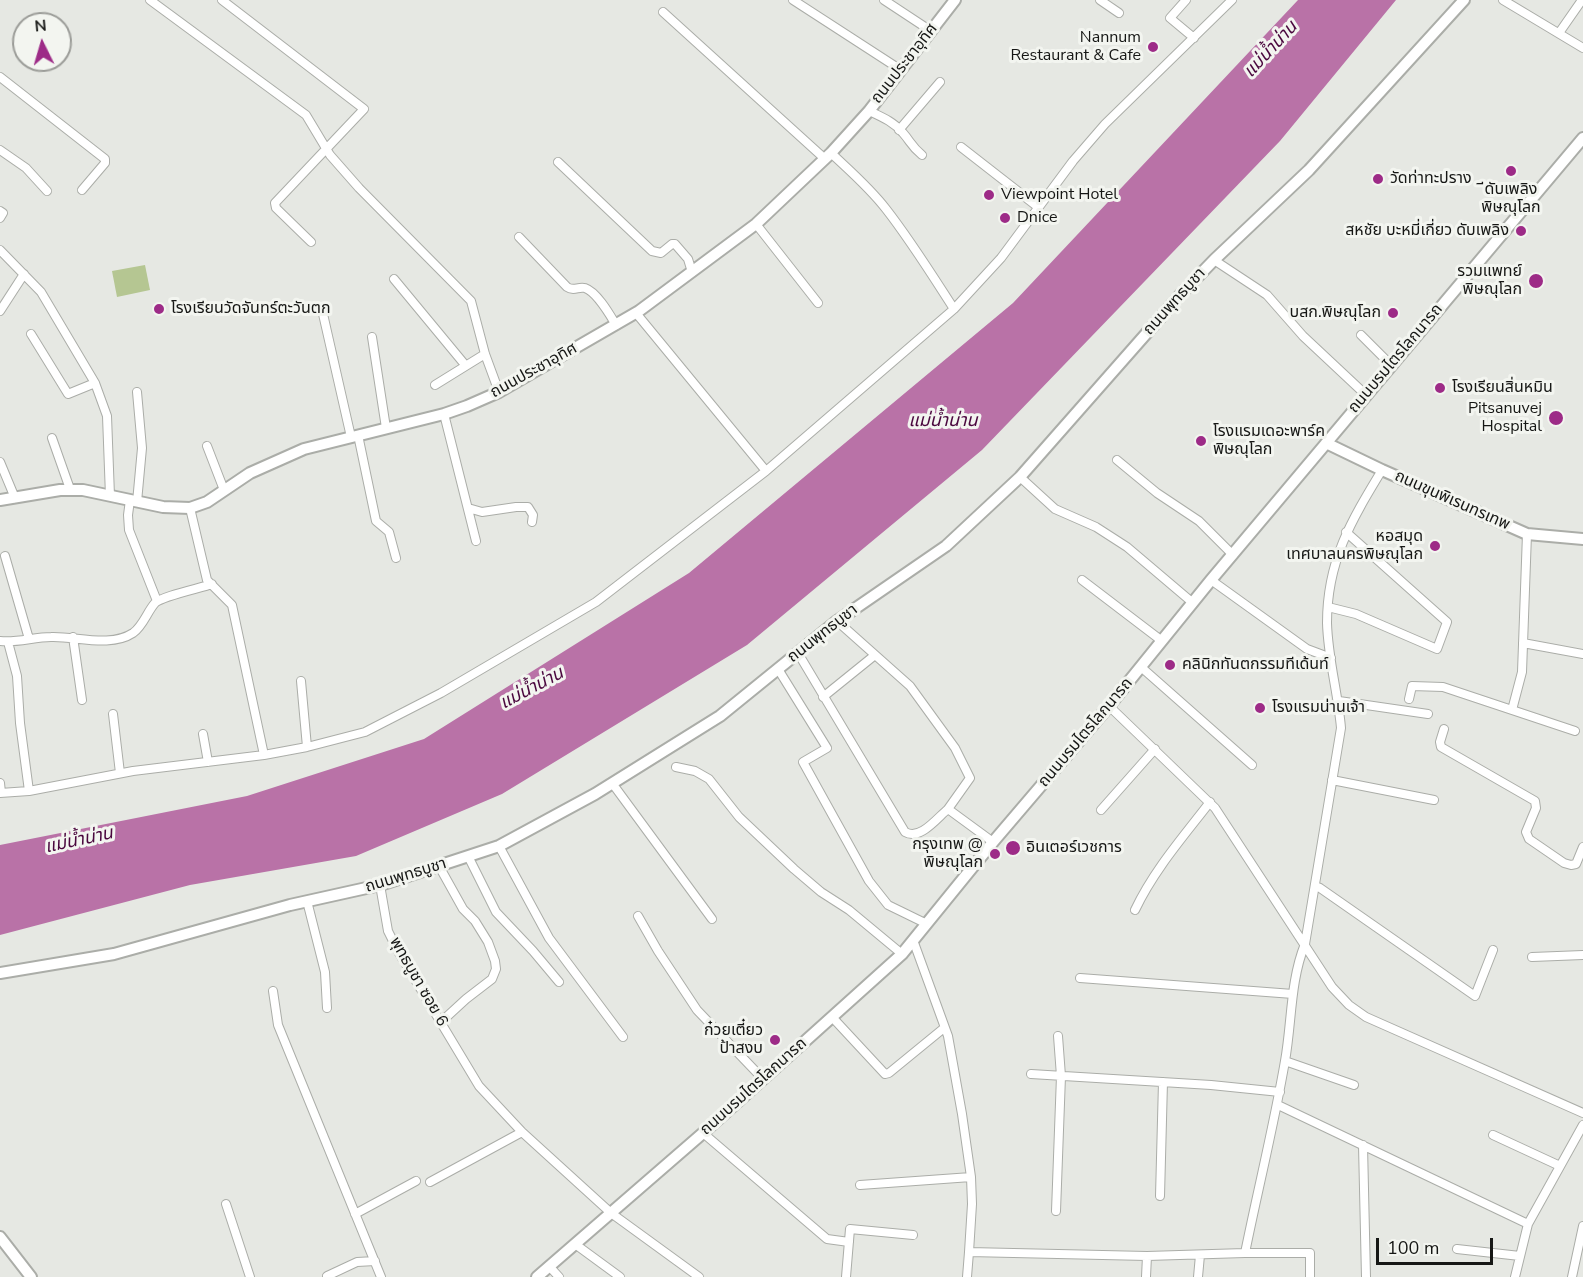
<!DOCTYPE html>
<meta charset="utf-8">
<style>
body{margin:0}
#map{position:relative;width:1583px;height:1277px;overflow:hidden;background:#e6e8e3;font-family:"Nunito Sans",sans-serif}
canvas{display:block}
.north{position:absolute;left:12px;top:12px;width:60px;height:60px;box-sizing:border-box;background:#f3f5f0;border:2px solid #9b9c98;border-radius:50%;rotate:355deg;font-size:16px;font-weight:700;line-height:24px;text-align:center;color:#161715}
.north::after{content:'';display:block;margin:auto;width:21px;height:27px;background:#9d2b87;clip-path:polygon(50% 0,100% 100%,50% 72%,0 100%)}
.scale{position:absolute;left:1376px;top:1238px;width:117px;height:27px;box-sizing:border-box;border:3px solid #161715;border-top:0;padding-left:8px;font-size:18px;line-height:21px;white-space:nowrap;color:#161715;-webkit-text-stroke:4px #f3f5f0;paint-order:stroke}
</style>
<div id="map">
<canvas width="1583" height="1277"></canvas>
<div class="north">N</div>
<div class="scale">100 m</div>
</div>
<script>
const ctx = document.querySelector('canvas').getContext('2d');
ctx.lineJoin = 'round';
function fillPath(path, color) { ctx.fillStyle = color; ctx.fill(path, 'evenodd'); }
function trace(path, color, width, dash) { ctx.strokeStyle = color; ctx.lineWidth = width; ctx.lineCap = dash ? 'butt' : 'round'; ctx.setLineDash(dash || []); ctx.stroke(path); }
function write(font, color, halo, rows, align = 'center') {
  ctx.font = font + ' "Nunito Sans","Noto Sans Thai",sans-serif'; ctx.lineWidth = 6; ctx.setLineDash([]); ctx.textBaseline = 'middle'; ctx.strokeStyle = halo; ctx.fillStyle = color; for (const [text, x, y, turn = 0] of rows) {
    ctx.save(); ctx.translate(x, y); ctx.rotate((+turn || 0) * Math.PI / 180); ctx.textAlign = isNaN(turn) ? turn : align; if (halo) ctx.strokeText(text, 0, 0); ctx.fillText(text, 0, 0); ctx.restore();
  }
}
fillPath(new Path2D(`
 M145,265L150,290L117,297L112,271Z`), '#b5c692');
fillPath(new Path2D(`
 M1298,0H1396L1280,141L982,450L747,645L502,794L356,856L190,885L0,935V845L247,796L424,739L689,573L1013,303Z`), '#b972a7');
const street = new Path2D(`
 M150,0L306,115L330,155L359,188L471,301L485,354L499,392
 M222,0L364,109L275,203L276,208L311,242
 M793,0L901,70
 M884,0L931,31
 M1100,0L1119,13
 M1186,0L1170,18L1194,38
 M1503,0L1583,48
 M663,12L825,159
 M1559,33L1582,0
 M0,77L105,159V163L82,190
 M869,111C882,117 894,122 903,133C911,142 911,146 922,155
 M899,130L940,82
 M961,147L1038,207
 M0,150L26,168L47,191
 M831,153C850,171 870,188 886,209C911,241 932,275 954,309
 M558,162L652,251L661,253L672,244H675L688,259L692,272
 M0,211L3,213L0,218
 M756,224L818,303
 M519,237L567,287C574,292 578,286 585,288C597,292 610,315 616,325
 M0,250L41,292L95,383L107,416L110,496
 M1214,260L1267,295L1303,336L1366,395
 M394,279L466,366
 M0,311L24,274
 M636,313L766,471
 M323,314L351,437
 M31,334L68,394L95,383
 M1361,335L1391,365
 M372,337L386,428
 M435,385L485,354
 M444,414L476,541
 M358,435L376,521L389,532L396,558
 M52,438L70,489
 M207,446L224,490
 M1117,460L1157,493L1199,521L1233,555
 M0,462L15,498
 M1020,477L1055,509L1096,527L1127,547L1193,603
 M130,500L128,515L129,530L157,601
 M137,502L142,448L137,392
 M190,508L207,580L232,605L264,755
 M468,508L482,512L516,507H528L533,515L532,522
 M5,556L29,639
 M1082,580L1162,641
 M1211,580L1307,649L1331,658
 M1328,607L1356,614L1437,649L1447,622L1346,532
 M837,621L910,686L955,748L970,778L948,809
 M73,637L82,700
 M0,641C17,643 34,637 51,637C76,636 110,648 133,633C143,626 147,612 155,603C162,596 201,588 212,584
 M8,642L17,676L20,723L29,791
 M1523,643L1583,654
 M798,653L905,832C920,841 937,818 948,809L993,842
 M1141,667L1252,765
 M778,669L827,748L803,762L869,881L888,905L927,924
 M301,681L307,747
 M823,697L875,655
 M1409,699L1412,686L1443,687L1575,731
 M1339,701L1428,714
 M1109,706L1215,808L1332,987L1349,1005L1366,1017L1583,1113
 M1512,710L1522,672L1527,534
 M113,714L120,773
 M1444,729L1440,742L1441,747L1535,801L1536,808L1526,832L1529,839L1564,863L1571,865L1576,864L1583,847
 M203,734L208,762
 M676,767L695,771L709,779L739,817L794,869L821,892L849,910L902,954
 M1332,780L1434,800
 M0,783L1,793
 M612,783L712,919
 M0,793L29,791L133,771L264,755L307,747L365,732L441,693L596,602L766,471L954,309L1001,258L1073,161L1105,124L1232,0
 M1101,810L1155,749
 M499,846L549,938L623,1037
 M468,856L496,912L533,951L559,982
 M439,866L463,909L475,921L488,942L495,961L496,969L492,979L466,999L441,1022
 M380,885L388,931L399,953L479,1086L522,1132L611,1213L699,1277
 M1315,886L1320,888L1475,996L1493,950
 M307,901L325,972L327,1008
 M1135,910C1154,870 1183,837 1210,802
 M638,916L658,951L697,1010L763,1079
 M913,940L948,1036L962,1114L971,1177L972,1204L969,1252L1147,1256L1245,1253C1258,1189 1274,1125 1285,1061C1292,1022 1290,981 1305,944L1341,728C1338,693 1328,659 1327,623C1327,561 1351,521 1382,470
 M1532,957L1583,955
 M1080,978L1293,994
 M273,991L278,1025L381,1277
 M832,1017L885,1074L889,1073L944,1028
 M1285,1061L1354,1085
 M1031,1074L1211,1085L1280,1092
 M1278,1105L1528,1224
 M703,1133L827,1239L849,1242
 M1493,1135L1560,1166
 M1363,1145L1366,1277
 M430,1182L522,1132
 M860,1185L971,1177
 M1160,1196L1163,1082
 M226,1204L250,1277
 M1056,1211L1061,1076L1058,1036
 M355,1214L416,1181
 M575,1244L620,1277
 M1457,1249L1520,1256
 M1245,1253H1310V1277
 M549,1266L559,1277
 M327,1276L357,1262L375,1261
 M846,1277L850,1229L913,1235
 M967,1277L969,1252
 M1146,1277L1147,1256
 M1198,1277L1200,1255
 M1515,1277L1528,1224L1583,1125
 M1572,1277L1583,1226`);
const secondary = new Path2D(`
 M1326,443L1382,470L1527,534L1583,539
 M0,500L60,490H83L163,507L190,508L207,502L250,473L304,449L444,414L467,406L499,392L639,311L756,224L831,153L869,111L955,0
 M0,973L114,954L290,905L380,885L499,846L595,794L720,716L837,621L946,546L1020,477L1182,293L1214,260L1309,170L1464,0
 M0,1237L31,1277
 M537,1277L703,1133L902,954L993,842L1109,706L1211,580L1583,138`);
trace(street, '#abada8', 10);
trace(secondary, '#abada8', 14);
trace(street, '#fff', 8);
trace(secondary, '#fff', 10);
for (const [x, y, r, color] of [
 [1153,47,6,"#9d2b87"],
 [1511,171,6,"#9d2b87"],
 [1378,179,6,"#9d2b87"],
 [989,195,6,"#9d2b87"],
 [1005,218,6,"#9d2b87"],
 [1521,231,6,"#9d2b87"],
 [1536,281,8,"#9d2b87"],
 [159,309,6,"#9d2b87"],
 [1393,313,6,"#9d2b87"],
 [1440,388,6,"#9d2b87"],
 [1556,418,8,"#9d2b87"],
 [1201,441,6,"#9d2b87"],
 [1435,546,6,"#9d2b87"],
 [1170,665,6,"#9d2b87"],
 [1260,708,6,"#9d2b87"],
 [1013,848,8,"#9d2b87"],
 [995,854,6,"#9d2b87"],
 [775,1040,6,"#9d2b87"]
]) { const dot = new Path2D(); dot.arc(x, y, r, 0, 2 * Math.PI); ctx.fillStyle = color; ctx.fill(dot); trace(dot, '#f3f5f0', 2); }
write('16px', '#161715', '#f3f5f0', [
 ["Nannum",1141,38,"right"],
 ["Restaurant & Cafe",1141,56,"right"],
 ["วัดท่าทะปราง",1390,179],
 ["ีดับเพลิง",1511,190,"center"],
 ["พิษณุโลก",1511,208,"center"],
 ["Viewpoint Hotel",1001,195],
 ["Dnice",1017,218],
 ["สหชัย บะหมี่เกี่ยว ดับเพลิง",1509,231,"right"],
 ["รวมแพทย์",1522,272,"right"],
 ["พิษณุโลก",1522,290,"right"],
 ["โรงเรียนวัดจันทร์ตะวันตก",171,309],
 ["บสก.พิษณุโลก",1381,313,"right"],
 ["โรงเรียนสิ่นหมิน",1452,388],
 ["Pitsanuvej",1542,409,"right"],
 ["Hospital",1542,427,"right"],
 ["โรงแรมเดอะพาร์ค",1213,432],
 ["พิษณุโลก",1213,450],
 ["หอสมุด",1423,537,"right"],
 ["เทศบาลนครพิษณุโลก",1423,555,"right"],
 ["คลินิกทันตกรรมทีเด้นท์",1182,665],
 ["โรงแรมน่านเจ้า",1272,708],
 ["กรุงเทพ @",983,845,"right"],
 ["พิษณุโลก",983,863,"right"],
 ["อินเตอร์เวชการ",1026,848],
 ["ก๋วยเตี๋ยว",763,1031,"right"],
 ["ป้าสงบ",763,1049,"right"]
], 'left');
write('16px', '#161715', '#f3f5f0', [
 ["ถนนประชาอุทิศ",905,64,-52],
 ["ถนนพุทธบูชา",1175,302,-48],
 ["ถนนบรมไตรโลกนารถ",1396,359,-50],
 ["ถนนประชาอุทิศ",534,371,-29],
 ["ถนนขุนพิเรนทรเทพ",1452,501,24],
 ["ถนนพุทธบูชา",823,634,-38],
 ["ถนนบรมไตรโลกนารถ",1086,733,-50],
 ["ถนนพุทธบูชา",406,876,-17],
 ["พุทธบูชา ซอย 6",418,982,60],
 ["ถนนบรมไตรโลกนารถ",754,1087,-42]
]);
write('italic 18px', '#4a073e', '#f3f5f0', [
 ["แม่น้ำน่าน",1271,50,-47],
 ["แม่น้ำน่าน",943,422],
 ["แม่น้ำน่าน",532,689,-28],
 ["แม่น้ำน่าน",79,841,-12]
]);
</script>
